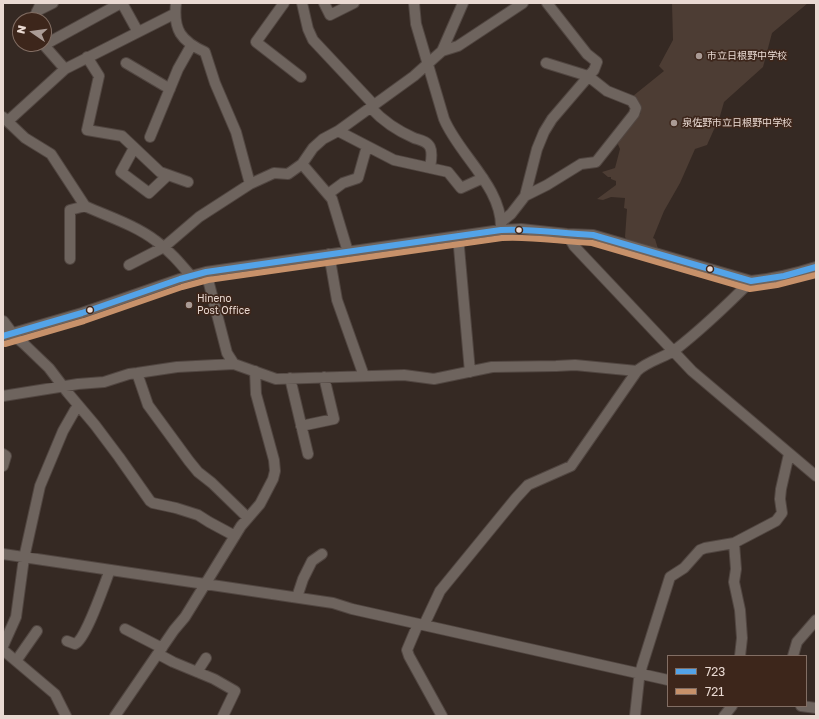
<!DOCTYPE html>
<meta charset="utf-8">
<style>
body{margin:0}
#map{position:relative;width:819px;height:719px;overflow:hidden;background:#352923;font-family:"Golos Text",sans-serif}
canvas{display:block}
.frame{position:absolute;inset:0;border:4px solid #e9d9d2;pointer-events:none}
.legend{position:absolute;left:667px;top:655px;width:140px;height:52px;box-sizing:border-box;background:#3d261b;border:1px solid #826e64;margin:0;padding:5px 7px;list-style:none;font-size:12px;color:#e9d9d2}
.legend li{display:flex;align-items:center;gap:8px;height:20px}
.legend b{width:20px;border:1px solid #826e64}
.north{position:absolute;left:12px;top:12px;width:40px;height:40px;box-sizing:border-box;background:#3d261b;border:1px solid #826e64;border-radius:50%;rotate:283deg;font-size:11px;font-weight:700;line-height:16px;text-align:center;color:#e9d9d2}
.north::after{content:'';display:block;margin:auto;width:14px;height:18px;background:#aa9b95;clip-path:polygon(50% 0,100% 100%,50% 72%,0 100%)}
</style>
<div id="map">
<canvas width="819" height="719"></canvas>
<div class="frame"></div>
<ul class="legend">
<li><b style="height:5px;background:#53a3e8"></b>723</li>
<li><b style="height:5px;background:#c7916a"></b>721</li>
</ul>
<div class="north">N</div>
</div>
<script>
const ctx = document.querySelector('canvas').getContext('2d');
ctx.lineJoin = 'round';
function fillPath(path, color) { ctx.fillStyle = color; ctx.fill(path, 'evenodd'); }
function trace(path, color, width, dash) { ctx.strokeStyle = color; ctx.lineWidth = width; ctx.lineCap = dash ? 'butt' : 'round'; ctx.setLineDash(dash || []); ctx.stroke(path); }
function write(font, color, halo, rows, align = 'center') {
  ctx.font = font + ' "Golos Text","Noto Sans JP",sans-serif'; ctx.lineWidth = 3.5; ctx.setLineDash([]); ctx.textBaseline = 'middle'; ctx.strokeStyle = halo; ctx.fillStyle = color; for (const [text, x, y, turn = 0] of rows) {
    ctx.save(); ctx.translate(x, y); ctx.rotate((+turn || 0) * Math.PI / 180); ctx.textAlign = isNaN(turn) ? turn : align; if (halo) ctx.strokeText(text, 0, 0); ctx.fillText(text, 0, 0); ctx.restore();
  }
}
fillPath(new Path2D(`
 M672,3H808L772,33L763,67L724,102L720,116L707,145L695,149L680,183L664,211L653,238L655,239L659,252L629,243L625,237L627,209L624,208L625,198L611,197L603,200L597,199L616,185V181L611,179V177H608L602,172L615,168L620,149L617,142L625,130L641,113L633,96L664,71L659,66L673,40Z`), '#4d3d34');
const minor = new Path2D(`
 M122,3L138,32
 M284,3L256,42L301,77
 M302,3L308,29L313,40L374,105
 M324,3L330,15L354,3
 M414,3L416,24L444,119C459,155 502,187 501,228
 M37,11L53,3
 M33,20L41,3
 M43,44L65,69
 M44,45L121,3
 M442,51L463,3
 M87,57L99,76L87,130L122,136L160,172L188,182
 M126,63L170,89
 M371,108C382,120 398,131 414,138C420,140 427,141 430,147C433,153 431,161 430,168
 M3,117L25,138L51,154L85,206L70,210V259
 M8,121L65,69L174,14
 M338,131L394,160L448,172L461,188L483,178
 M150,137L178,69L191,46
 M134,148L121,172L149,193L168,175
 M302,164L332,199L348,252
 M250,184L274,173L288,174L302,164L313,148L323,139L338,131L414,76L442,51L458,46L523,3
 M328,194L343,183L358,178L367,146
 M525,196L547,185L581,164L596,162L634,114L636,108L632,101L607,91L588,76L546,63
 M85,206C109,217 135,225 156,241C170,251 180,263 191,276
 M501,222L511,214L525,196L537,149L544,132L552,119L594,70L597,62L587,54L547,3
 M567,234L574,246L692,371L816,476
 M458,236L470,372
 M329,254L337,300L364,376
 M129,265L164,247L199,217L250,184L236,132L215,83L205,52C181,41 173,30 176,3
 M206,272L227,353L234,364
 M11,333L24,344L49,368L68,393L95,425L119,457L150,501L153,503L176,508L198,515L209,522L235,536
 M3,336L82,313L180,279L206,272L501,230L521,229L567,234L593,235L751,281C773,279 794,274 816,267
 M137,373L148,405L189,461L198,472L212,483L248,518
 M290,378L308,454
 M3,396L78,384L104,382L129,374L137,373L177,367L234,364L276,379L404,375L434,379L492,367L556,366L575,365L637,371
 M301,426L334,419L324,377
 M3,454L6,456L3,466
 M734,543L736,569L734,582L740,610L742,638L740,656
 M3,554L333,603L352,609L668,680
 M297,597L303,579L312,561L322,554
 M418,624L407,650L409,656L442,716
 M424,625L440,591L516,498L528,485L571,466L637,371C648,361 663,358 675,350C702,329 726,306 751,281
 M125,629L162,648
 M67,641L75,644C86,639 104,585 110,570
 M3,646L16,617L24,558L40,486L63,431L75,410L79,407
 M3,650L55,694L66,716
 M158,654L173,662L214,679L235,691L223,716
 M793,656L797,642L816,620
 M16,661L37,631
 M197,672L206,658
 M801,706L816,708
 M115,716L174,630L185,617L241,526L260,504L273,479L275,471L274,460L256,394L255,371
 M635,716L639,679L642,666L670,577L684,568L700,550L705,548L734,543L776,521L782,513L780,499L781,489L789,454
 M724,716L732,706`);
const tertiary = new Path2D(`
 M3,322L11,333`);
trace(minor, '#514641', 12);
trace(tertiary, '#514641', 14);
trace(minor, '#6e645e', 10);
trace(tertiary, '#6e645e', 12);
trace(new Path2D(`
 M3,336L82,313L180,279L206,272L501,230C532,228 562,234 593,235L751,281L784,276L816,267`), '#53a3e8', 6);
trace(new Path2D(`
 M5,344L84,321L182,287L208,280L502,238C532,236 562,242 592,243L750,289L777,285L816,275`), '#c7916a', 6);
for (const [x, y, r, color] of [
 [699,56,4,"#aa9b95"],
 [674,123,4,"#aa9b95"],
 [519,230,3.5,"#e9d9d2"],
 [710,269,3.5,"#e9d9d2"],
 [189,305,4,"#aa9b95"],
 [90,310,3.5,"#e9d9d2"]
]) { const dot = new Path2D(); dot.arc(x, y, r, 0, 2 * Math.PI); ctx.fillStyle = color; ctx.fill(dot); trace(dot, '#3d261b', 1.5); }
write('10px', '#e9d9d2', '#3d261b', [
 ["市立日根野中学校",707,56],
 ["泉佐野市立日根野中学校",682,123],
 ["Hineno",197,299],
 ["Post Office",197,311]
], 'left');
</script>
